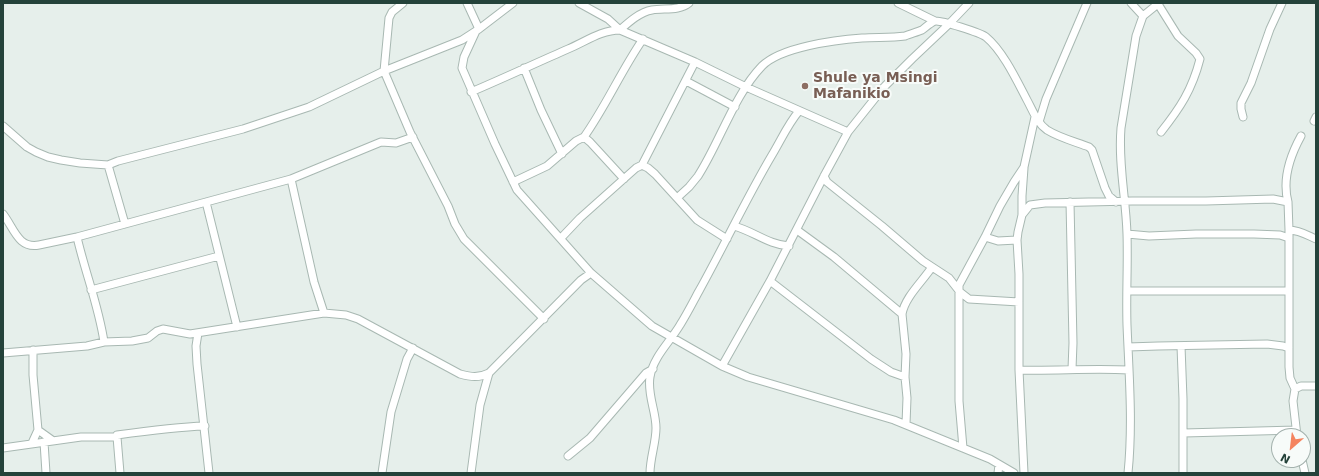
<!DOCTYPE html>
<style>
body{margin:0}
#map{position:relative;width:1319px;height:476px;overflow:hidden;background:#e6efeb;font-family:"DejaVu Sans",sans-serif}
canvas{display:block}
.frame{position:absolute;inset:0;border:4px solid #24423a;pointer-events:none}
.north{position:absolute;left:1271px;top:428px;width:40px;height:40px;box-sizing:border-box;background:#f7fbf9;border:1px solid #a3b1ad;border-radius:50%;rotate:208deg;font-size:11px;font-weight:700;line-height:16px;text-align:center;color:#24423a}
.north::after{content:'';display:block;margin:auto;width:14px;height:18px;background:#f4845f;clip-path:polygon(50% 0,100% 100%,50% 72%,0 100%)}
</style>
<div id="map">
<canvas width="1319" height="476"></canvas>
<div class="frame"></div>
<div class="north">N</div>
</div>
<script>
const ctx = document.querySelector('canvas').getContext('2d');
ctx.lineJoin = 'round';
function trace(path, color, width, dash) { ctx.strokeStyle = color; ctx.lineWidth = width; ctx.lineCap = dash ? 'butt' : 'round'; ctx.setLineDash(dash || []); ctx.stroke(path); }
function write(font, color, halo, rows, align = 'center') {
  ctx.font = font + ' "DejaVu Sans",sans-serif'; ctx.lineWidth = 4; ctx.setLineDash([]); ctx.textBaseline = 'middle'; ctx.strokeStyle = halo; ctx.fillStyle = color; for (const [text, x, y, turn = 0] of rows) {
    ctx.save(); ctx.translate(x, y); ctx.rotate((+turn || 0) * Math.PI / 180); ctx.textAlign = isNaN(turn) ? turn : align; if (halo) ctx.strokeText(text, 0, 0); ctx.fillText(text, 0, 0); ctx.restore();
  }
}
const minor = new Path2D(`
 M403,3L392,12L389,18L384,71L410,132L448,206L455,224L464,239L544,319
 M467,3L479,29
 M579,3L608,19L620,30C629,22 640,12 652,10C665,8 679,11 689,3
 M898,3L935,21
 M1131,3L1143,16
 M1158,4L1178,36L1196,53L1200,59C1192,90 1180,108 1161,132
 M476,31L464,57L462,68L495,144L517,190L591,273L652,326L722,366L748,377L894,420L990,459L1014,473
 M524,68L541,110L562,154
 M686,81L735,107
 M471,92C504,78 536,63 568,49C585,42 601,30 620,30L695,62L746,87L848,132
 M1243,117L1241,109V103L1251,83L1270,29L1282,3
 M1314,121L1316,117
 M1039,122L1046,99L1087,3
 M3,126L27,147L36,152L48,157L61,160L80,163L108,165L118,161L243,129L309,107L384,71L462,40L479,29L513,3
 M584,137C606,106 621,71 643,39
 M108,165L125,224
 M642,165L695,62
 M1024,168L1022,196V215L1018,232L1017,240L1019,274V370L1024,473
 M824,176L827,182L882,226L923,261L949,278L960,292L969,299L1019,302
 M291,179L314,282L324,313
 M513,182L547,166L576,141L584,137L590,142L624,179
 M677,198L689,187L698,176C720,142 734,95 762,66C781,47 835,40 862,38C876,37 891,38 905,36C910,34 917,32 922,30C926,27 930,23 935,21C941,20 981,33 986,37C1003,51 1017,81 1027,100C1033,111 1037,123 1047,130C1060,138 1076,142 1089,147L1092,150L1105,188L1109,196L1116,202
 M206,202L237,327
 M1070,202L1073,343L1072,369
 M1288,202C1282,179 1290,156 1301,136
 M3,214C14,228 18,249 39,245L77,237L291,179L381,142L396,143L413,137
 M1022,215L1030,205L1045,203L1132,201H1206L1273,199L1288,202L1289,230V367L1290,378L1295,389
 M734,226C753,231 769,245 789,246
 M797,230L834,257L902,314
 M1289,230C1299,230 1307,235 1316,239
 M1127,234L1149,236L1196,234H1254L1280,235L1289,238
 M77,237C85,272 99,307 104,342
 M985,237L998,241L1017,240
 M561,238L580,218L636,168L642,165L648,168L655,174L697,220L727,239
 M770,281L871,359L891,372L905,377
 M91,290L219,256
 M1127,291H1289
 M198,333L196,346L197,364L209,473
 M1181,346L1183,399V473
 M1128,347L1158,346L1267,344L1283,346L1289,348
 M3,353L87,346L104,342L132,341L148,338L157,331L163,329L190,334L324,313L346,315L358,319L460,374C471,377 479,378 489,373L581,280L591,273
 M722,366L770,281L824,176L848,132L884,87L912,59L949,24L969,3
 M1019,370C1056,371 1092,368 1129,370
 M906,424L907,398L905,377L906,354L902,314C905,297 922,282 932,267
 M38,430L52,440
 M1184,433L1296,430
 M1297,436L1293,401L1295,389L1301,386H1316
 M117,437L120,473
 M44,442L46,473
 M32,443L38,430L33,375V350
 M3,448L81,437H117V435C146,431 176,427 205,426
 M963,448L959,401V285L985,237L1000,206L1014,182L1024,167L1035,117
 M568,456L590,438L646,373L653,369
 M1302,460L1305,473
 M382,473L391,412L407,359L413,348
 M471,473L480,405L489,373
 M650,473C650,458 656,443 656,428C656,411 647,394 650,377C653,357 670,342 680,325C687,314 693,302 699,291C724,246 746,199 772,155C781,140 788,124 799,111
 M998,473L999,465
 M1128,473C1133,424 1129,374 1127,325C1126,294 1128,264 1127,234C1126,198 1118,164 1121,128L1136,36L1143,16L1159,3`);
trace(minor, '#a8b8b2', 9);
trace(minor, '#fff', 7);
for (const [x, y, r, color] of [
 [805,86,4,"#8d6e63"]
]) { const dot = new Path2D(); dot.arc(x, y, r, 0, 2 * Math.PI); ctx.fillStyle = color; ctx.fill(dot); trace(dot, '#f7fbf9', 1.5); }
write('bold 14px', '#785e54', '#f7fbf9', [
 ["Shule ya Msingi",813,78],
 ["Mafanikio",813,94]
], 'left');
</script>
